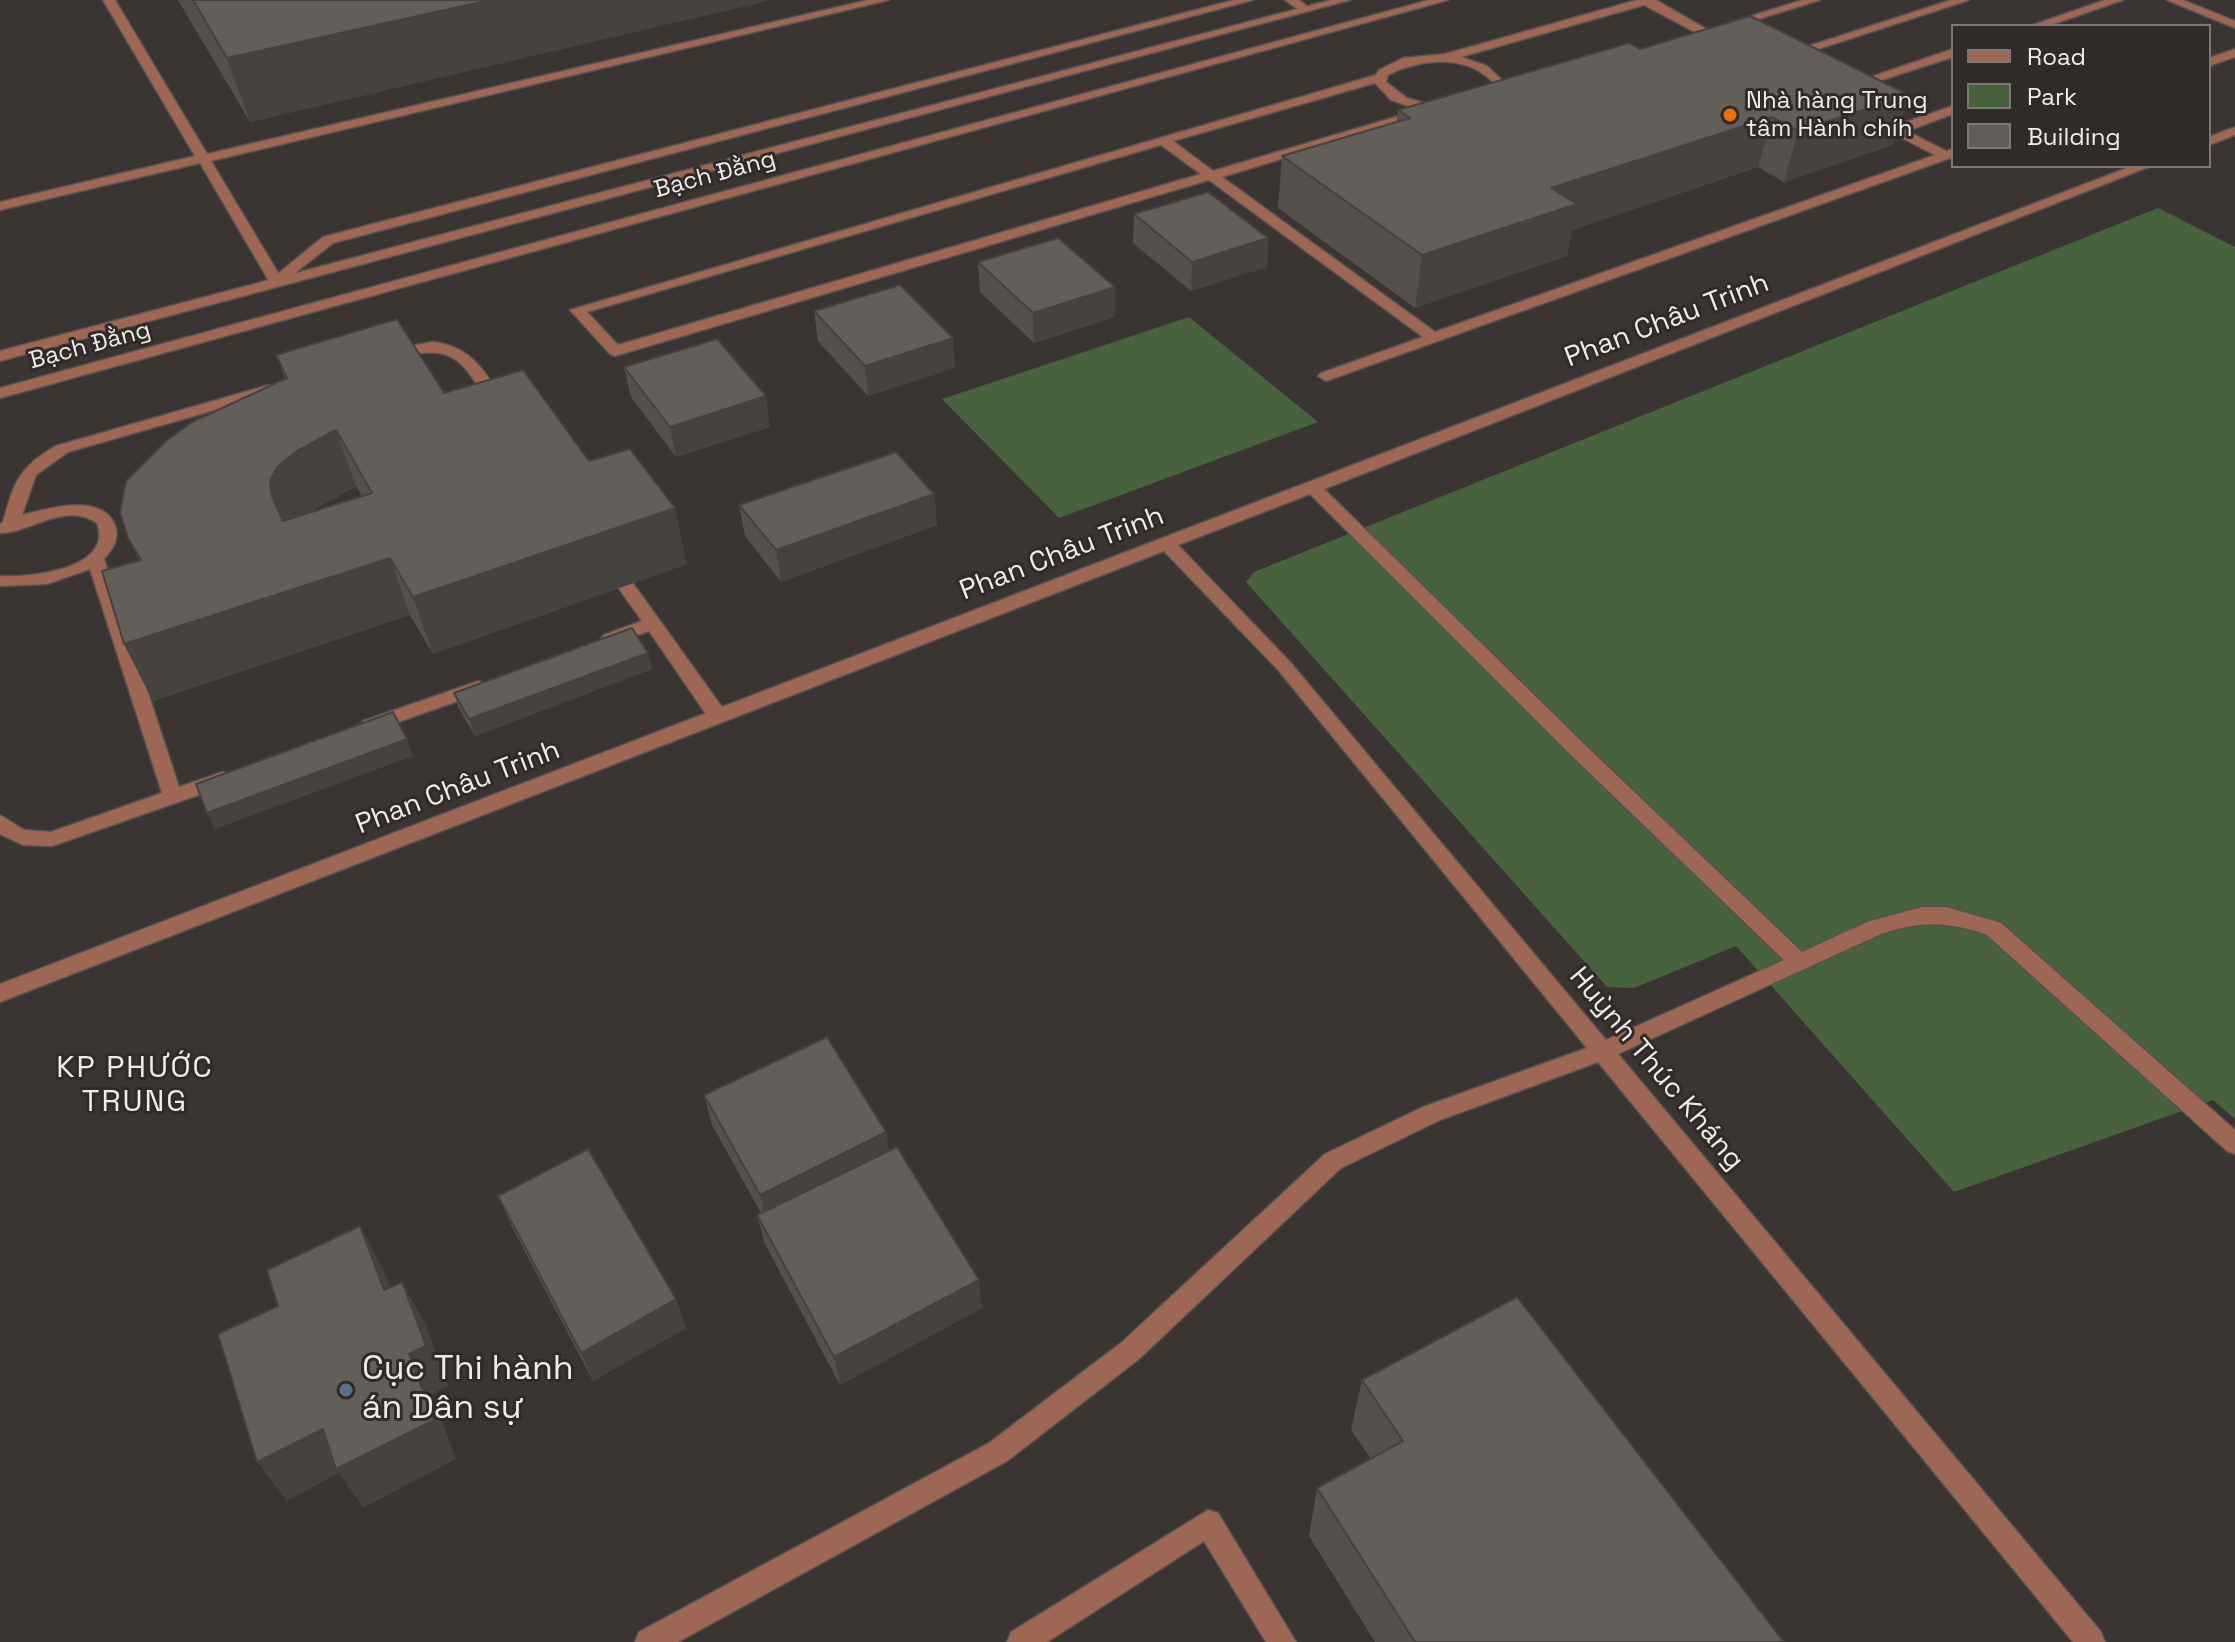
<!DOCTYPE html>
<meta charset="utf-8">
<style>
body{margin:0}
#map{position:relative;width:2235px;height:1642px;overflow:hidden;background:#3a3533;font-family:"Space Grotesk",sans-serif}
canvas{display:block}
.legend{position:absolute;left:1951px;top:24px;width:260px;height:144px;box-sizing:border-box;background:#302b29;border:2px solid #7c7876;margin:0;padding:10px 14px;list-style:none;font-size:24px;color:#efecea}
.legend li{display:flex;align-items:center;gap:16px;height:40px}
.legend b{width:40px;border:2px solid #7c7876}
</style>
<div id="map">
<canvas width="2235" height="1642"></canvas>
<ul class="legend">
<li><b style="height:10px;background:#9d6754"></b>Road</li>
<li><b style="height:22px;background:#47623d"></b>Park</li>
<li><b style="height:22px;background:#625e5a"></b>Building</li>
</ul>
</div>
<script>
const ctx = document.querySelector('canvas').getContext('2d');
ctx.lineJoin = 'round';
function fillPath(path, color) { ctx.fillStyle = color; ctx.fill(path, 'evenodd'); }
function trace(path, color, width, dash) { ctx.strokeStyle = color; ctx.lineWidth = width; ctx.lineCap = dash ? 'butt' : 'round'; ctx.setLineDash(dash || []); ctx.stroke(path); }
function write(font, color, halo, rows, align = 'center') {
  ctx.font = font + ' "Space Grotesk",sans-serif'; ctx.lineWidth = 6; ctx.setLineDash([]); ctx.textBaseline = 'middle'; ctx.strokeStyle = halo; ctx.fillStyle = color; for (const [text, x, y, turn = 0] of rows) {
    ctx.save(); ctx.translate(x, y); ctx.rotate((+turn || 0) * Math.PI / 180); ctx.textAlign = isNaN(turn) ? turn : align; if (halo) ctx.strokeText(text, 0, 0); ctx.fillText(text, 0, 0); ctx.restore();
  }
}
fillPath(new Path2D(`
 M2158,208L2235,247V1119L2213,1100L1954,1192L1736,946L1634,988L1607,987L1246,582L1254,572Z
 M1189,317L1318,422L1059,518L942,399Z`), '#47623d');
const service = new Path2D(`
 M103,0H115L207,154L868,0H889L211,161L283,281L276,285L269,281L200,163L0,210V202L195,156Z
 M1285,0H1299L1312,10L1302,12Z
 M1637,0H1656L1729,42L1719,45L1644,5L1461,57L1487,66L1506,84L1502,96L1489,105L1483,101L1492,92L1494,84C1468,53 1420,59 1388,75L1386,82L1407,98L1435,106V112L1222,177L1435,332L1935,155L1869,121V115H1877L1897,125L1953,106V114L1907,131L1946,151L1953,149V157L1326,381L1318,376L1321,373L1423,337L1209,180L615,356L610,354L570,310L1376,75L1379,70L1403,58L1445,54ZM1375,83L1391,100L1419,110L1213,171L1173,141ZM1161,145L1201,174L618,345L587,312Z
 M1802,0H1820L1733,27L1723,25Z
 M1951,0H1969L1791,58L1781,55Z
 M2105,0H2123L2048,26H2030Z
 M2167,0H2183L2235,21V28Z
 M1953,49V57L1854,89L1844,86Z
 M2235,49V57L2209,66V58Z
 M432,342C473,346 485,373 507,405L505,408H493C459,358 456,342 392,359L384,354L387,351Z
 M269,385L277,390L274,393L68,452L36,475L22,515C47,509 101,492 115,525C120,539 113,549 104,559L179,787L223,772L233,779L230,784L52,846L23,845L0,834V815L24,830L51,832L162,793L90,569L47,584L0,586V576C30,578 114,569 97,523C64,501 32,533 0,533V524L3,522C14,482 19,467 56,446Z
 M626,580L632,582L724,710L726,715L724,720H710L649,631L610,645L604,643L601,639L604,635L642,621L617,586Z
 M479,681L488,687L486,691L370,732L361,726L363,721Z
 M1208,1510L1218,1513L1296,1642H1266L1204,1541L1047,1642H1007L1011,1632Z`);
const minor = new Path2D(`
 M1234,0H1253L333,243L281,284L276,285L269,281L323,237Z
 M2235,127V135L2209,145V137Z
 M2132,166H2151L1324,489L1585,745L1802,952L1867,922L1922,907H1946L2001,923L2235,1130V1154L2227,1151L1987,935C1948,921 1920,921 1881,934L1618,1054L2101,1632L2105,1642H2073L1598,1062L1440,1120L1341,1168L1139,1359L1007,1461L678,1642H635L639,1632L989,1443L1121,1343L1325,1154L1423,1107L1587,1048L1279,671L1164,551L0,1002V984ZM1310,494L1571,755L1784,960L1606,1040L1291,663L1178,545Z`);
const tertiary = new Path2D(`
 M1331,0H1350L0,361V351Z
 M1429,0H1448L0,398V388Z`);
trace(service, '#575250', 3);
trace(minor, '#575250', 3);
trace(tertiary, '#575250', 3);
fillPath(service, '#9d6754');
fillPath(minor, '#9d6754');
fillPath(tertiary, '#9d6754');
fillPath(new Path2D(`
 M178,0H771L250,122Z
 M1640,49L1909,95L1893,145L1784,182L1758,167L1572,230L1567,256L1415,308L1278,208L1282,156L1396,123L1398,110Z
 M1134,214L1268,238L1267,267L1191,291L1133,243Z
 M978,262L1115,317L1034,343L980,292Z
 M814,311L955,368L868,396L818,341Z
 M276,355L444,393L589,461L687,564L433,654L410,615L153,701L124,644L139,560L128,538L285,379ZM356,486L362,496L311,513L318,507Z
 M624,367L770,427L676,457L631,397Z
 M934,494L937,525L781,582L745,536L739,505Z
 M648,653L652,669L475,736L459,709L454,693Z
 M704,1095L886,1132L889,1151L982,1308L840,1385L765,1244L757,1215L761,1213L712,1125Z
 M498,1196L686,1328L593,1381L511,1225Z
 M1362,1380L1784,1642H1375L1309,1536L1317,1488L1371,1459L1351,1430Z`), '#54514d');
fillPath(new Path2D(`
 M490,0H771L250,122L227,58Z
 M1909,95L1893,145L1784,182L1798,131Z
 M1772,117L1758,167L1572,230L1567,256L1415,308L1422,255L1551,188Z
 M1268,238L1267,267L1191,291L1192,262Z
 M1115,287V317L1034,343L1033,313Z
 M953,338L955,368L868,396L865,366Z
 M766,396L770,427L676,457L670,427Z
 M336,430L356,486L318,507L299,522L294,552L272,496L270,481L277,467L297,451Z
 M934,494L937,525L781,582L776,550Z
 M675,508L687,564L433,654L413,597Z
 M390,558L410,615L153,701L124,644Z
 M648,653L652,669L475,736L469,719Z
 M407,739L413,756L215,829L207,813Z
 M886,1132L891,1162L767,1225L760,1195Z
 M360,1226L383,1269L408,1331L384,1290Z
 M979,1280L982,1308L840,1385L834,1357Z
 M402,1282L425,1323L448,1386L432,1394L456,1459L363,1508L339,1473L287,1501L257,1462L409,1354Z
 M676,1299L686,1328L593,1381L581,1353Z`), '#45423f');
const building = new Path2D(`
 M193,0H490L227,58Z
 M1750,16L1909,95L1798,131L1772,117L1551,188L1577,204L1422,255L1282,156L1410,118L1398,110L1629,43L1640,49Z
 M1208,192L1268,238L1192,262L1134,214Z
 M1058,238L1115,287L1033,313L978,262Z
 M900,285L953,338L865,366L814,311Z
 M397,319L444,393L523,370L589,461L630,449L675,508L413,597L390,558L124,644L102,571L141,560L128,538L120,512L126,481L166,441L192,422L287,378L276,355ZM336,430L372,493L283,521L272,496L270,481L277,467L297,451Z
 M717,339L766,396L670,427L624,367Z
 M896,452L934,494L776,550L739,505Z
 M632,628L648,653L469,719L454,693Z
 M393,712L407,739L207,813L196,784Z
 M827,1037L886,1132L760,1195L704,1095Z
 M897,1147L979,1280L834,1357L757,1215Z
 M588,1149L676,1299L581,1353L498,1196Z
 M360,1226L384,1290L402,1282L426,1346L409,1354L434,1420L336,1469L323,1429L257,1462L218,1334L278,1306L267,1270Z
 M1517,1297L1784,1642H1415L1317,1488L1403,1441L1362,1380Z`);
fillPath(building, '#625e5a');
trace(building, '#45423f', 2);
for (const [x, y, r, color] of [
 [1730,115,8,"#e8710a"],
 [346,1390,8,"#5c6f8a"]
]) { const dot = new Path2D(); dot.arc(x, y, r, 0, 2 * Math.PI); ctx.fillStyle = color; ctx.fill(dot); trace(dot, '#302b29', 3); }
write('24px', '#efecea', '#302b29', [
 ["Nhà hàng Trung",1746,101],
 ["tâm Hành chíh",1746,129]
], 'left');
write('24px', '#efecea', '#302b29', [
 ["Bạch Đằng",715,175,-15],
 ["Bạch Đằng",90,346,-15]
]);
write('28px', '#efecea', '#302b29', [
 ["Phan Châu Trinh",1667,321,-21],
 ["Phan Châu Trinh",1062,554,-21],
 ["Phan Châu Trinh",458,788,-21],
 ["Huỳnh Thúc Kháng",1656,1069,50]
]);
ctx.letterSpacing = '2px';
write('30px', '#efecea', '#302b29', [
 ["KP PHƯỚC",135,1069],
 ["TRUNG",135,1103]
]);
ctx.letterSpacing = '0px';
write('34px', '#efecea', '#302b29', [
 ["Cục Thi hành",362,1370],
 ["án Dân sự",362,1409]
], 'left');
</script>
